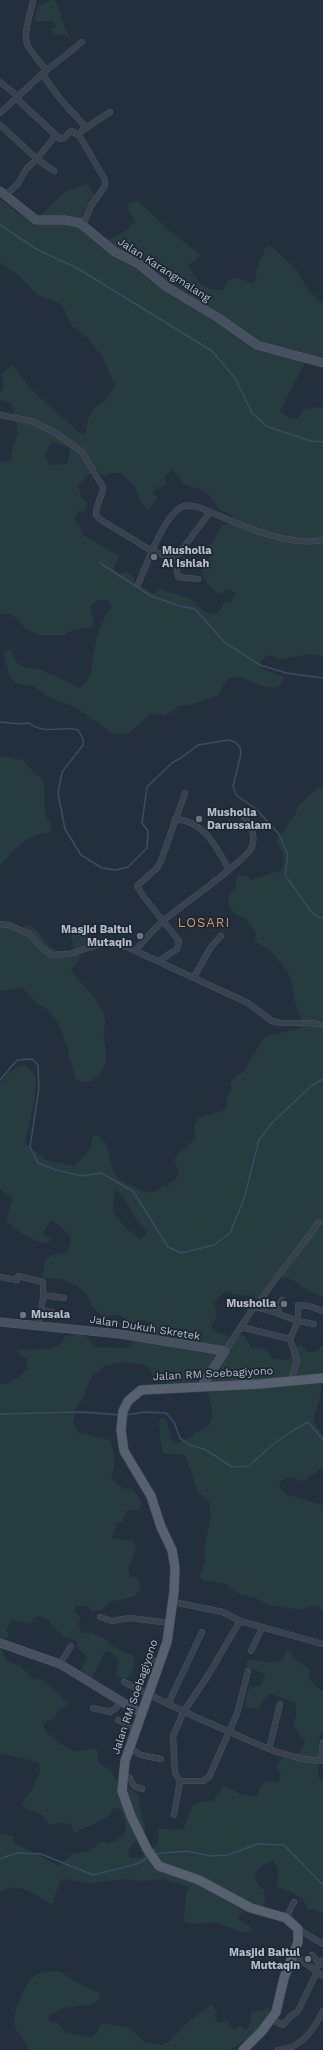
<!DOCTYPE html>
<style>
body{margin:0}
canvas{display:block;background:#242f3e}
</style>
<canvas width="323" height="2050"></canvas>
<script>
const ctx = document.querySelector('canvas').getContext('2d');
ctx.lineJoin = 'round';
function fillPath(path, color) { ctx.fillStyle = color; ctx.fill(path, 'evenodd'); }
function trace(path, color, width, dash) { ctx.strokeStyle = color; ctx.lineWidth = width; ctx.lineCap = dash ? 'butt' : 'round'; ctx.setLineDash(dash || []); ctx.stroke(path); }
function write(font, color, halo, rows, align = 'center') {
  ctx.font = font + ' "Work Sans",sans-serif'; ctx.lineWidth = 3.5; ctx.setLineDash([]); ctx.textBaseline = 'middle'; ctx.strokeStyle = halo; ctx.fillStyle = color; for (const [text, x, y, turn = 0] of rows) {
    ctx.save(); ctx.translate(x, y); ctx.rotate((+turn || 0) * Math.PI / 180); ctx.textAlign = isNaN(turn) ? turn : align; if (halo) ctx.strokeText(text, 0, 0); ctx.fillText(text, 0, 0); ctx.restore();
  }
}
fillPath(new Path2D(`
 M51,0H56L64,26L71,38L61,34L56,35L50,29L56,28L53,21H35L38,6Z
 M87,184L94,196L82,215L90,226L108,240L127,230L135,221L127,208L130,202L138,201L172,233L201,255L188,266C200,282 200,290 223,290L228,281L236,277L253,284L256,279L257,269L266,247L271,246L297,270L308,290L323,304V361L308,357L280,411L292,419L298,418L305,409L323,407V656L310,654L281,659L268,655L260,662V668L284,677L279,686C258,694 241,666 226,681C223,684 221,691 219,695L190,705L180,706L166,715L151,714L129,733L113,734L90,717L73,706L50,698L33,686L18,684L10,678L4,656L5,652L8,650L12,651C13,655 14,660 17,663C24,669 33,667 41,670C54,675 66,681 78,688C94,682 91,664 94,650C97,638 102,616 112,608L107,600C99,599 93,601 90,608L95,627L73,630L64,635H40L26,629L12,614H0V462L12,461V451L18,433L12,403L0,400V394L4,385L2,373L13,365C30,394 57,410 79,433L85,435L89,417L94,408L107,399L115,386L103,358L86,336L72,326L61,304L38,295L16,273L0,263V199L26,219L41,215L66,191ZM51,442L70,448L68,464L49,465L45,455ZM97,469L104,477L111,473H121L135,487L143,506L149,509L158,498L153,494C158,484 161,489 166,484L165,475L172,470L179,476L184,484L205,491L214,501L218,509L233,515L230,524L223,525L208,548L212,554C210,558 208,558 205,561C196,574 209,587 219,594L229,589L236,594L231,602L225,603L217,614C204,615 202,608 193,601C184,594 170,594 160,589L154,594L134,582V577L127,572L121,574L113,569L119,556L82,534L81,526L74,520L79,511L84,512L88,503L81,497L78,485L90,473Z
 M0,756L23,760L34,773L43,779C48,797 39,810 52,826L49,833C25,833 16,850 0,865Z
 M318,787L323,788V1296C298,1292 298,1272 271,1279L262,1295L256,1298C246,1292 237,1298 227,1291L218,1297L214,1303L217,1315L211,1326L217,1332L229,1337L236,1332L245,1337L251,1348L266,1349L272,1358L282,1360L290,1359L295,1345H301L308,1352L318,1351L323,1342C323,1361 323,1401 314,1414V1422L323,1436V1467L303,1481L290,1477L281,1481L279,1486L288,1496C303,1497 310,1503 323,1505V1611L317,1606H312L299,1610L278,1606H270L258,1599L237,1593L226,1584L203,1580L200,1576L205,1562V1542L211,1517L209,1501L198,1492L186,1456C178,1452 169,1456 162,1452L159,1422L161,1418L166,1419L171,1439L176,1443L192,1437L195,1432C224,1428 209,1397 203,1380L182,1384L154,1381L149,1367L145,1365L121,1362L105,1366L91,1377L82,1400L77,1406L73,1422L77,1432L110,1440C115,1454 116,1464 111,1479L123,1488L132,1489L142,1501L139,1510H127L123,1521L116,1524L112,1538L133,1541L136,1550C132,1560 125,1566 131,1577H136C142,1585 141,1589 135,1596L110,1602L106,1604L103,1610L90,1611L89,1606H75L74,1612L81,1618L78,1623L81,1633H91L106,1639L112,1646L132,1655C137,1663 133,1674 125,1680L118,1676L116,1673L119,1660L110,1651L104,1653L92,1679L80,1672L87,1656L77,1647V1642L69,1637L67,1638C55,1633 49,1613 34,1617L32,1622L28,1624L11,1620L6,1630L9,1635C0,1648 0,1646 7,1661L20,1666L35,1680L39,1678C47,1683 59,1694 67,1702L68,1706L59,1709L54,1718L45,1722L43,1726C48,1737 65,1748 76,1751C83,1752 89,1748 95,1749L98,1752V1762L112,1772L115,1779L139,1795V1804L146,1829L128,1850L130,1858H139L157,1845L159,1839L158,1830C167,1826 176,1833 184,1828C194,1807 186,1802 213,1801L223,1786L228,1787L240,1794L256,1797C264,1784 261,1780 278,1782L281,1775L277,1768L279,1761L283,1758L295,1761L305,1741L293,1726L296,1716V1703L269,1693L258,1709L247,1708L245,1702L249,1687L261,1686L265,1674L245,1666L248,1660L275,1663L282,1660L287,1649L291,1652L294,1659L310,1669L308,1676L314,1685L323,1691V1727L319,1741L318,1777L323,1780V1914L316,1910L307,1909L304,1900L291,1892L277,1887L278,1868L273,1861C256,1865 248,1878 264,1890C266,1901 265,1907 257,1915L243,1911L238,1919L253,1929L252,1931L242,1933L216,1922L196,1924L186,1923L184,1920L186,1896L189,1887L163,1879L142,1881L125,1879L91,1883L61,1879L52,1905C36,1895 18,1880 0,1892V1833L14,1837L13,1842L59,1866L72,1854L89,1851L103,1841L107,1844C114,1842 122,1837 126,1831L123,1814L119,1808C111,1807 113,1812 108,1816C98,1824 85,1827 74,1833L72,1825L59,1822L54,1825L49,1824C42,1809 32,1815 22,1805L23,1801L32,1790L40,1772L39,1763L0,1753V1383L7,1384L22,1375L27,1368V1359L19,1354L17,1350L50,1349L59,1346L66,1336L80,1334L87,1337L91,1343L95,1347L126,1348L131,1346L132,1341L146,1343L152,1326L145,1320L137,1321L132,1327L126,1323L125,1318L117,1314L104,1317L91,1306L88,1296L77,1286L62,1279L42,1278L46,1259C59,1249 72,1260 70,1235L52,1220L42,1233L51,1239L47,1243C29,1241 19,1232 6,1220L13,1198L0,1189V1083C6,1074 15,1066 26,1065L36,1077L35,1098L25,1143L46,1160L74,1166L90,1149L93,1135C112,1136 107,1166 118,1178C122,1183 132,1185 137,1188C150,1195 154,1194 164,1185L168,1187L169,1183L177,1178L179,1173L174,1160C176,1155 191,1144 196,1137L194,1127L198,1118L222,1111L226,1108L227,1099L232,1090L230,1085L232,1080L244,1071L263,1039L272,1035L300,1028L301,1018L295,1003L292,984L288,972L270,950L254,941L256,933L245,918C237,918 225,905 229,896C230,893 234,891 236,889V879L239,875L248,876L251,880L282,870L284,856L278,845L277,840L296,813L297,808ZM117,1190C126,1198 129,1207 135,1217C139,1223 144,1226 147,1233L140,1239C133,1236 113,1216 113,1208C112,1203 116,1199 114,1193Z
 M0,925L17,930L30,925C43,933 53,964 74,949L70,932L73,928L84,929L91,942L81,948V957L71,970C80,985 103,1000 105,1020C106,1026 103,1031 104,1038C107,1059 109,1066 92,1081L80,1082L76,1079L69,1058L68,1048L57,1021L46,1008L37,1004L25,990L20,988L0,991Z
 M49,1971H59L76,1982L99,1993L100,1998L92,2004L63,2008L49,2015L48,2019L52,2023L56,2022L65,2032L91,2038L98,2032L101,2023L129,2028L146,2043L161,2045L170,2041L190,2020L212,2004L217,2013L214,2015L219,2023L227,2020L233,2030L241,2026L245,2029L249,2027L252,2017L250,2012L264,2010L270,2007C265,2027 248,2040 230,2050H29C28,2041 18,2035 15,2027C11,2016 24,1986 32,1978C37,1974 42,1972 49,1971Z`), '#263c3f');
trace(new Path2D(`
 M0,225L38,250L77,268L212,351L235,378L252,413L268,427L311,441L323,442
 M100,563L151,596L180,606L195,609L224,642L260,665L286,673L323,678
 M0,722L20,724L29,723C46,736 61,725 78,730L83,739V745L62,772L58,793L65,829L81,855L102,868L116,870L128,867L147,848L148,831L142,823L147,787L172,763L181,758L198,745L228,740L235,742L240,747L241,754L233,786L236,795L256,809L279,834L288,855L285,875L313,914L323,919
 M0,1080L17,1060L32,1059L38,1065L39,1088L30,1147L38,1163L56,1170L82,1176L101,1173L133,1191L168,1247L181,1253L214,1245L230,1233L244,1199L259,1140L272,1123L311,1086L323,1079
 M0,1414L82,1412L120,1415
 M126,1415L145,1412L166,1413L174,1422L180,1438L188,1444L206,1450L232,1467L249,1466L272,1445L292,1431L308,1422L323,1440
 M154,1854L187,1851L211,1856L228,1855L257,1844L284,1845L323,1885
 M0,1859L16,1853L41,1854L93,1875L137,1864L149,1857`), '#394c67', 1.5);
const street = new Path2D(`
 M33,0C31,14 21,36 29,48C34,56 41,63 46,70
 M42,74L61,100L84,125L82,131
 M0,82L18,96
 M16,98L60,139L64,138L71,131L79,135L105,180V186L91,206L83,225
 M0,113L42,74L82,42
 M0,125L37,159L54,171
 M83,130L110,112
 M5,195L17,185L27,168L37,159L55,136
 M0,415L31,421L54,432L82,452L103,487C103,497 95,505 96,515L101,520L152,551L175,559L210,512
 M175,559L178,577L198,579
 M138,584C147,565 162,519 180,508C186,504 192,506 198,507C233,521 285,548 323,540
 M175,819C205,821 216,847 229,870
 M0,924L9,925L29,934L43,949L52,955L69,954L104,943L127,947L248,1003L272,1021L281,1023H311L323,1025
 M136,950C144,940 153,930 163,921C179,907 247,860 252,847C257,833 248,820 238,812
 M159,961L177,949L179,941L144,897L137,886L157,868L161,861L185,793
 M194,977L211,947L221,936
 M0,1277L17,1280L18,1276L43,1282V1299L38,1325
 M43,1295L64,1298
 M256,1307C275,1277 299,1251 319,1222
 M41,1311L52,1312
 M279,1314L278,1307L282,1300
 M241,1327L290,1339L298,1321V1305L309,1306L323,1311
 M290,1339L297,1360L291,1381
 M225,1351L254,1307L268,1310L298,1321L314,1324
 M173,1602L223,1612L240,1621L323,1644
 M100,1617L112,1621L130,1618L170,1623
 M251,1651L262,1628
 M148,1658L161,1664
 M60,1664L71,1646
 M124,1682C159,1700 194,1717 230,1732C259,1745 290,1760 323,1761
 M168,1704L202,1632
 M93,1708L110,1712L116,1708L121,1701
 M118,1720L136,1730
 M130,1748L141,1755L161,1759
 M269,1749L280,1704
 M321,1761L323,1742
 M123,1776L130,1778L134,1786L142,1789
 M180,1781H203L209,1777L237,1714L248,1671
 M174,1815L180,1781L175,1773L173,1736L184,1711L207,1677L240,1621
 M286,1918L294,1902
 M298,1929L323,1944
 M294,1955L323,1976
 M312,1955L320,1964
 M315,1970L323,1960
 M271,2019L283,2025L291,2016L298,2011L317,1972
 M278,2050C302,2048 313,2031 323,2011`);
const secondary = new Path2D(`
 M0,191L36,220H65L80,223L115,252L139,264L165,286L217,317L257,345L323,363
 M0,1322L120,1334L225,1351L201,1387
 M0,1643L60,1664L142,1714`);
const primary = new Path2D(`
 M243,2050L262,2031L276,2012L284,1978L298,1942V1929L286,1918L251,1908L199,1880L159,1866L147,1849L131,1816L122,1791L125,1761L167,1642L174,1592L175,1568L172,1550L161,1527L151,1496L124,1451L121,1430L123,1411L128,1401L141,1390L260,1384L323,1378`);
trace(street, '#565f6c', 6);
trace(secondary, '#565f6c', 9);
trace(primary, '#414a57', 10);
trace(street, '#38414e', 5.5);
trace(secondary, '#465061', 8);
trace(primary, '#56606e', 9);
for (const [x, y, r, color] of [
 [154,557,4,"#6b7280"],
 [199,819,4,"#6b7280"],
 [140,936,4,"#6b7280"],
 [284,1304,4,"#6b7280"],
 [23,1315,4,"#6b7280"],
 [308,1959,4,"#6b7280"]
]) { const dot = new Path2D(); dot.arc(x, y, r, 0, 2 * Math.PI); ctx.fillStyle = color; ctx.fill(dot); trace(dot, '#1d2633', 1.5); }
write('11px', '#b4bcc9', '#1d2633', [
 ["Jalan Karangmalang",164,270,33],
 ["Jalan Dukuh Skretek",145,1328,9],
 ["Jalan RM Soebagiyono",213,1374,-3],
 ["Jalan RM Soebagiyono",135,1697,-71]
]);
write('bold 11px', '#b4bcc9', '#1d2633', [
 ["Musholla",162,551],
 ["Al Ishlah",162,564],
 ["Musholla",207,813],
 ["Darussalam",207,826],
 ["Masjid Baitul",132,930,"right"],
 ["Mutaqin",132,943,"right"],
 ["Musholla",276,1304,"right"],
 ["Musala",31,1315],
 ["Masjid Baitul",300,1953,"right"],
 ["Muttaqin",300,1966,"right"]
], 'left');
ctx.letterSpacing = '1px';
write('13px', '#d59563', '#1d2633', [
 ["LOSARI",204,923]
]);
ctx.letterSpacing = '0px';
</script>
